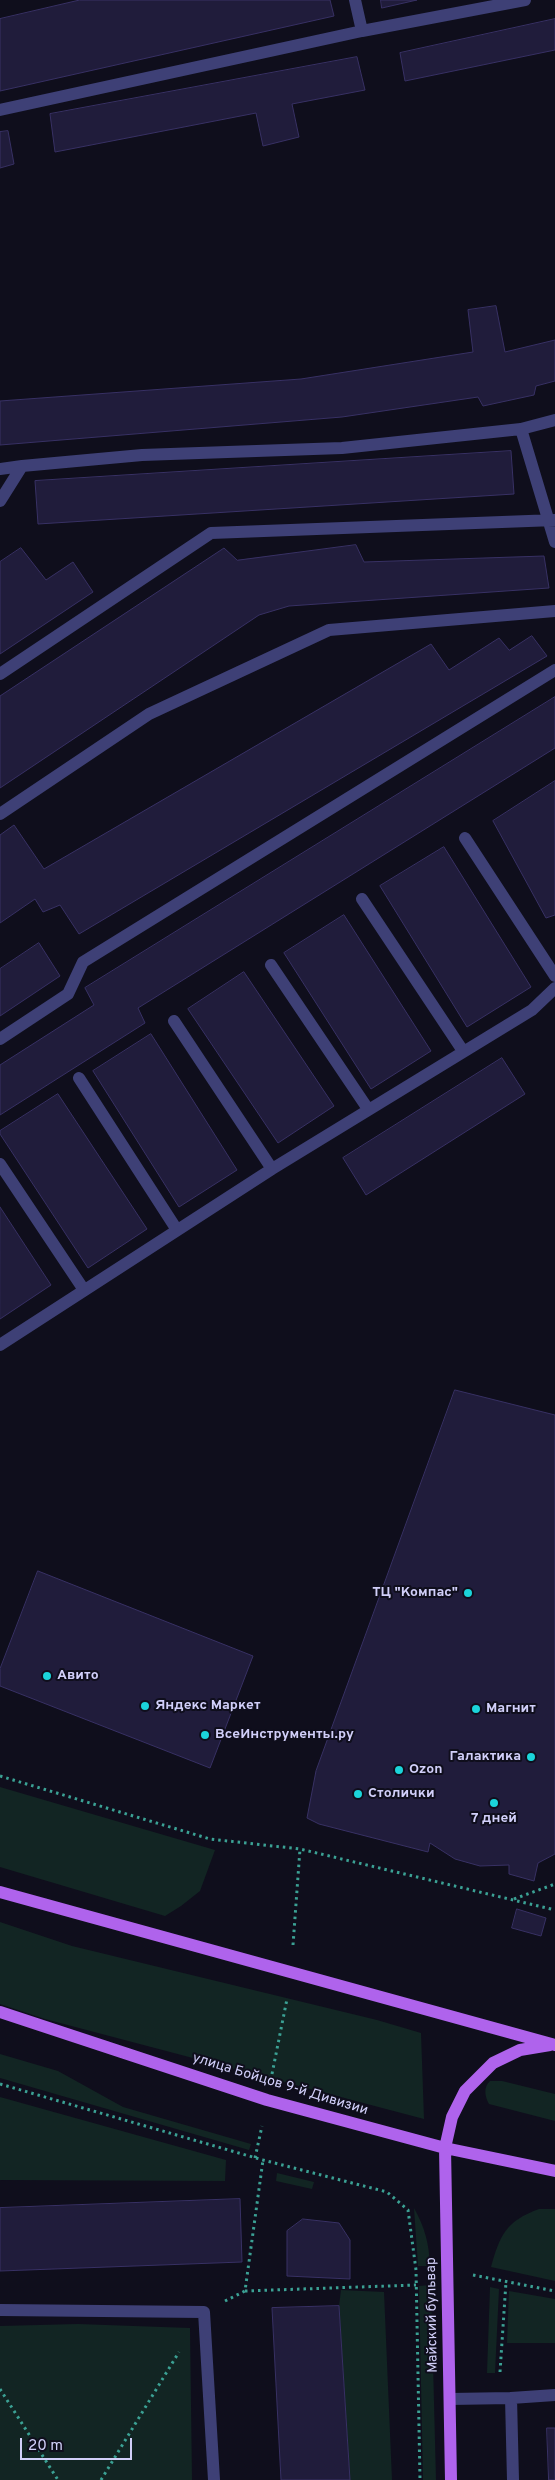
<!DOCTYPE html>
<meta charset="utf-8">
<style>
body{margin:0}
#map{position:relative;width:555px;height:2480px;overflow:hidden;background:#0f0e1c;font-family:Overpass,sans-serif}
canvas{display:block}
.scale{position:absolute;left:20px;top:2438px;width:112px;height:22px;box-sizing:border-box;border:2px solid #d1cff9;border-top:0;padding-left:6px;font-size:15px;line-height:18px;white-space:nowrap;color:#d1cff9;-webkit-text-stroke:4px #0f0e1c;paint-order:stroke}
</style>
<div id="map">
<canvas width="555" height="2480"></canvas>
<div class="scale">20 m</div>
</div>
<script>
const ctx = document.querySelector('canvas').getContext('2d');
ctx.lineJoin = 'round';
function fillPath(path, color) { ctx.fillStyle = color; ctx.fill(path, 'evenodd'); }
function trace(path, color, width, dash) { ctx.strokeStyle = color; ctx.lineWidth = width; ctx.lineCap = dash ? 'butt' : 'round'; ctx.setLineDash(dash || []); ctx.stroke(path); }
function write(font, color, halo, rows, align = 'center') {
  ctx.font = font + ' Overpass,sans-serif'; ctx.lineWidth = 4; ctx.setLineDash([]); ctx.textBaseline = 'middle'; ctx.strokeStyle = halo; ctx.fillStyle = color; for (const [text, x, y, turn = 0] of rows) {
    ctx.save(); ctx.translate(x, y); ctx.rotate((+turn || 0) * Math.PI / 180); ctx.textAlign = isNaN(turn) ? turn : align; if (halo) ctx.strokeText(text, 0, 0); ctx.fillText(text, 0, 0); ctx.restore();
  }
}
fillPath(new Path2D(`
 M0,1787L215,1850L200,1891L181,1906L165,1916L0,1867Z
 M0,1922L72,1946L377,2020L421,2033L424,2119L45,2019L0,2004Z
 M0,2054L58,2071L123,2107L251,2144L249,2150L0,2078Z
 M490,2081H502L555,2094V2121L489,2104C485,2097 483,2087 490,2081Z
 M0,2097L226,2160L225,2181L0,2180Z
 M277,2173L314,2182L312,2189L276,2181Z
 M414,2208C425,2228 429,2243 430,2266H418Z
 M539,2209H555V2281L491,2267C500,2235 506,2221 539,2209Z
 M431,2285L436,2480H423L419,2286Z
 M490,2287L499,2289L495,2373H487Z
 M341,2290L384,2292L392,2480H350L339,2306Z
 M509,2291L555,2299V2343H507Z
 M78,2324L190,2328L192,2480H0V2326Z`), '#122523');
const building = new Path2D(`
 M80,0H330L334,16L0,91V19Z
 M381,0H417L382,8Z
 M555,19V50L405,81L400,53Z
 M357,57L365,90L292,104L299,137L263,146L256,113L55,152L50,114Z
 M8,131L14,164L0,168V132Z
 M496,306L505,352L555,340V381L536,386L534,395L483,406L478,397L342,417L0,445V401L301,379L473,352L468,310Z
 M511,451L514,494L38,524L35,481Z
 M356,545L364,562L544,556L549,588L289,606L259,615L0,788V696L224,548L237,560Z
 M21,548L46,580L73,562L93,592L0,654V562Z
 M532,636L547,656L79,934L60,905L43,912L35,899L0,923V835L14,825L44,869L431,644L449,670L499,638L509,650Z
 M555,697V748L138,1008L145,1023L0,1115V1065L94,1005L85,988Z
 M555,781V915L546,918L493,821Z
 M444,847L531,987L467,1027L380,886Z
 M344,915L431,1051L371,1089L284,953Z
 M39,943L60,976L0,1016V969Z
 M244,972L334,1106L278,1143L188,1009Z
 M151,1034L237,1170L179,1207L93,1071Z
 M502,1058L525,1094L366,1195L343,1158Z
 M58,1094L147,1229L88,1268L0,1134V1131Z
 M0,1207L51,1285L0,1319Z
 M455,1390L555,1415V1854L538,1863L534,1881L509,1874V1865L480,1866L455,1859L430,1843L428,1852L319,1824L307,1818L316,1771Z
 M38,1571L253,1656L210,1768L0,1686V1669Z
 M517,1909L546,1918L541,1936L512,1928Z
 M240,2199L242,2262L0,2271V2208Z
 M303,2219L339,2223L350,2240V2279L287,2276V2231Z
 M339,2306L350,2480H281L272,2308Z
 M547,2428H555V2480H549Z`);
fillPath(building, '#201c3b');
trace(building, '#383164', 1);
trace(new Path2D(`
 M0,1776L210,1839L300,1849L555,1910
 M514,1899L555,1884
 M293,1945L300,1849
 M272,2074L287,1999
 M0,2084L263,2160L387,2192L408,2210L416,2270L420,2480
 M255,2158L262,2126
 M473,2275L555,2291
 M245,2291L416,2285
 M225,2301L245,2291L263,2160
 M500,2372L506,2282
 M0,2389L58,2480
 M101,2480L179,2352`), '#3ba194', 3, [2.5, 4]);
trace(new Path2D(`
 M355,0L362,31
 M0,110L362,31L525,0
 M521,429L555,542
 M0,469L22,466
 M0,501L22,466L142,455L342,448L521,429L555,420
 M0,674L211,533L555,520
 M0,814L149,714L329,630L555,611
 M465,838L555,976
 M362,899L463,1051
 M271,965L368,1109
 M174,1021L272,1169
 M0,1039L68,994L83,962L555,670
 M79,1078L177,1230
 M0,1164L84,1290
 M0,1345L272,1169L532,1010L555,988
 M0,2310L204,2312L214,2480
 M450,2399L511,2398
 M513,2480L511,2398L555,2395`), '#3e4076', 12);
trace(new Path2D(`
 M0,1892L555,2045
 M0,2012L267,2100L445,2148L555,2171
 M451,2480L445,2148L452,2117L465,2091L493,2063L520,2050L550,2045`), '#af63ec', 12);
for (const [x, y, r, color] of [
 [468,1593,5,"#1bd4da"],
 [47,1676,5,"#1bd4da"],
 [145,1706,5,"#1bd4da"],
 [476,1709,5,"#1bd4da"],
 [205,1735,5,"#1bd4da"],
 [531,1757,5,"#1bd4da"],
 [399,1770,5,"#1bd4da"],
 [358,1794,5,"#1bd4da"],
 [494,1803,5,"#1bd4da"]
]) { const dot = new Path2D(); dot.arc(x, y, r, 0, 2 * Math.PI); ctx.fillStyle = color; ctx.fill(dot); trace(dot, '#0f0e1c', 2); }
write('bold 14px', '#d1cff9', '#0f0e1c', [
 ["ТЦ \"Компас\"",458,1593,"right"],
 ["Авито",57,1676],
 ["Яндекс Маркет",155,1706],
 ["Магнит",486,1709],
 ["ВсеИнструменты.ру",215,1735],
 ["Галактика",521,1757,"right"],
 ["Ozon",409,1770],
 ["Столички",368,1794],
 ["7 дней",494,1819,"center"]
], 'left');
write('14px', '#d1cff9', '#0f0e1c', [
 ["улица Бойцов 9-й Дивизии",280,2085,17],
 ["Майский бульвар",433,2315,-91]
]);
</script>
